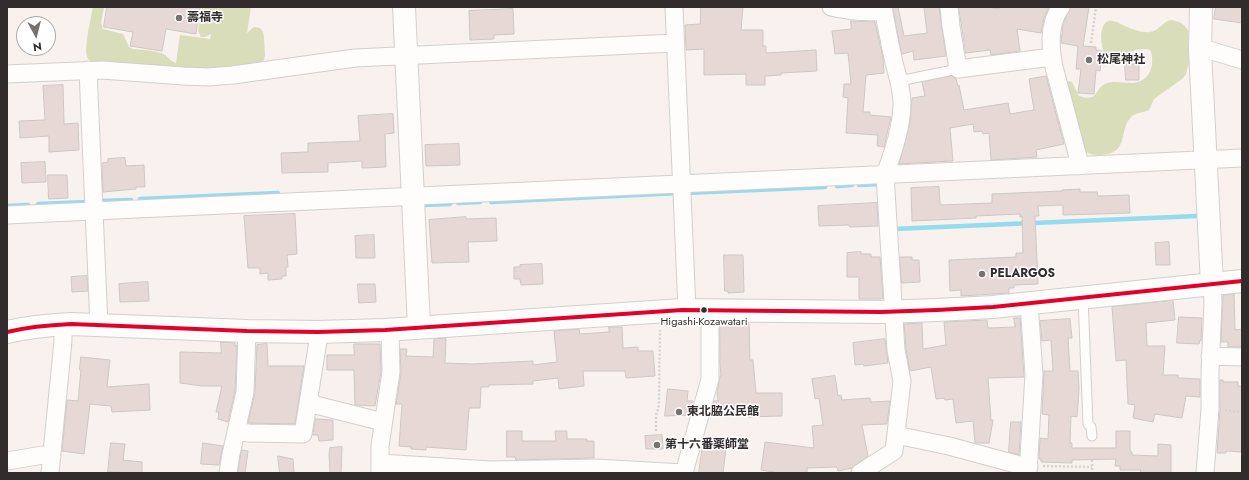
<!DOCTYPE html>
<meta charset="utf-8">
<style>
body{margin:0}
#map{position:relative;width:1249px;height:480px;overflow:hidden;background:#f8f1ee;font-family:Jost,sans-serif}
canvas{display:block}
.frame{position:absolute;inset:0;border:8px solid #322d2c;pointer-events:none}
.north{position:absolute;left:16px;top:16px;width:40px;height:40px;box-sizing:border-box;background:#fff;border:1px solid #adabab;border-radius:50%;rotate:173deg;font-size:11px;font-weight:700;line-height:16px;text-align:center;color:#322d2c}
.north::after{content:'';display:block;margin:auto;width:14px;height:18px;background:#777270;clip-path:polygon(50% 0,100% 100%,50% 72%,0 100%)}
</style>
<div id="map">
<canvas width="1249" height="480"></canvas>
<div class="frame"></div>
<div class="north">N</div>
</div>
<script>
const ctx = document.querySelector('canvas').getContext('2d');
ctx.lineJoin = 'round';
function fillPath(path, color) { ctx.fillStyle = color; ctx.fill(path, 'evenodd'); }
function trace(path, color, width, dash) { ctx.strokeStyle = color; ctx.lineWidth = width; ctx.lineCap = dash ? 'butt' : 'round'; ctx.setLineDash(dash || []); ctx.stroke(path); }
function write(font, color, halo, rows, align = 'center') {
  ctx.font = font + ' Jost,"Noto Sans JP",sans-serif'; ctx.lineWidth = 3; ctx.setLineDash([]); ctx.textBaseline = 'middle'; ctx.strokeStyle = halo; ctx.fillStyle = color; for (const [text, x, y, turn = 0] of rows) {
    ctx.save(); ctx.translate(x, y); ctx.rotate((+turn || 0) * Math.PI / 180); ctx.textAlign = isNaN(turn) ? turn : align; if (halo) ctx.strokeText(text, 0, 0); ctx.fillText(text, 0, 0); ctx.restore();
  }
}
fillPath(new Path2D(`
 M93,7H104L101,23L103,29L123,34L129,47L133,49C143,50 157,50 165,55C169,58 171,61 176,63L180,35L210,39L211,34L205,37H201L198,31L202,7H251L247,33L254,27L260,28L263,32L264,37L265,55L264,60L260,64L208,72L97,63C93,62 88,61 87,56C84,48 91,17 93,7Z
 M1171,20C1179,21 1185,24 1188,31L1189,63L1186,74L1182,79L1154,99L1149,110C1143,113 1136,112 1131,117C1118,131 1130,154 1100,155C1093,155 1088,154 1082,150L1064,84L1068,81L1072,82L1079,96C1100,103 1094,87 1107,83C1114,81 1124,83 1132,83C1149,82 1155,67 1151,51C1148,49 1146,49 1143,49C1138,49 1134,50 1131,52C1127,54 1125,58 1122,61C1112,69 1105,61 1103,51C1102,44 1100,37 1102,30C1106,14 1118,23 1127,27C1134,30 1143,33 1150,32C1159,31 1162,22 1171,20Z`), '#d9ddb9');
trace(new Path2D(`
 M859,185L880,184V185
 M837,186L852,185
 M686,193L825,187
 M140,199L278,193
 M100,201L131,200
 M491,202L679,193
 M458,203L480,202
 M38,204L89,202
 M421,205L450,204
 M7,206L28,205
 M893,229L1197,216`), '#93dbee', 4.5);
const building = new Path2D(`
 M107,7H200L196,34L166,29L162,51L130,46L133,32L104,27Z
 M701,7H743L741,30H763V46H766V53L816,50L817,71L781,73V75L765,76V85H746V74L704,75V49L686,50L685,25L700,24Z
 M893,7H898L904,36L927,33L924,7H939L946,56L914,60L913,51L902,54Z
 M959,7H987L999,9V7H1049L1044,18L1041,33L1017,29L1020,51L991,55L990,50L966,53Z
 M1071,7H1089L1083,46L1096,47V50L1102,51L1100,71L1096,70L1094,94L1078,93L1081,69H1076L1078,46L1061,43L1063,24Z
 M1216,7H1242V23L1214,19Z
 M513,9L514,34L494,35V39L470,40L469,11Z
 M851,21L875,22L883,58L884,73L866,75L863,112H870V115L891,117L884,147L877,146L878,135L846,133L848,98L843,97L844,84H851L848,53L835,54L832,31L851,29Z
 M1125,64H1139V80H1126Z
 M952,76L956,79L958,86L959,85L964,110L1008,103L1010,114L1034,110L1029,79L1046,76L1064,144L1036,150L1037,157L991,160L989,133L983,134L982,131L974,132L973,124L950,128L953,161L899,164L910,123L912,98L925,96L922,82Z
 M63,85L64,124L78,123L79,150L49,152V136L20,138L19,121L45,120L43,86Z
 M393,114L394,133L385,134L386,167L362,168V161L328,163V172L282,173L281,153L308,152V143L360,141L358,116Z
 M459,144L460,165L426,166L425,145Z
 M125,158L126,166L144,165L145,187H136V189L103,192L102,163L108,162V159Z
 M45,162L46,182L22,183L21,163Z
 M48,175H67L68,198L49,199Z
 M939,187L940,204L942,205L992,203V194L1062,191V190L1080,189V192H1097L1098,196L1129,195L1130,213L1063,215V205L1038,206L1039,216H1035L1038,284L1014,285V288H1009V293L961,296V290L950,291L949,260L1016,257V253H1023L1022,216L1020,217V214L976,216V218L912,221L911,188Z
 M877,203L878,226L850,227L849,225L819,226L818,206Z
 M295,214L297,254L287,255L288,267H286V276H282V279L268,280V273L260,274V268H248L244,216Z
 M466,217V219L496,218L497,241L468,242L469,262L432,263L429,220Z
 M374,235L375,258H356L355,236Z
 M1169,242L1170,265H1156L1155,243Z
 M861,252V254H871V257H880L883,298L881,299H859V277H847V253Z
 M724,255H743L744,292L728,293V291H725Z
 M900,257H912V260H919L920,282L902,283Z
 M542,264L543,284L521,285L520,279H514V267H520V265Z
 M87,276L88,291L72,292L71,277Z
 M148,282L149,301L120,302L119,284Z
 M358,284H375L376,302L359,303Z
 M1234,294L1235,330L1242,329V347H1228V342H1221L1223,296Z
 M1173,301L1175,320L1146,323L1147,346H1165L1163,375H1178V378L1200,379V397L1186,396L1182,418L1155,414L1153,422L1133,418L1135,405L1128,404L1126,360L1116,361L1112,307Z
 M1179,317L1202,318L1201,341L1200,340L1199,344L1177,343Z
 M1014,318H1020L1024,377L988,378L991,420H993L989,443H975L973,421L956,423L953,399L945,400L944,398L936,399L931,367L910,371L906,349L904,324L922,323L923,349L946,345L944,322L987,320L988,328L1015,327Z
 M1070,319L1072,338H1068L1070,371H1078L1079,389L1077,417L1071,416L1070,443H1072V448H1116V431H1130V452H1132V455L1158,456V444L1171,445V473H1140L1141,470H1120V466H1115L1116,459L1072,460V463L1041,462V459H1039L1040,438L1048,439L1049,415L1042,414L1044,371H1053L1051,340L1042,341L1040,321Z
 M720,323H749L750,360H753L756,393H782V416L748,417V415H737V414L710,415L714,401H718L717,393L720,376H721L720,364Z
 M609,327H622L623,348L638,347V351H653L655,376L626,378L625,371H583L584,386L559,389L558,378L533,381V384L489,385V387H481L480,408H469L466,450L426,447V450L411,449V447L399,446L402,404H396L401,373L400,349H407L406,356L433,357L434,339L446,338L445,363L472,364L533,361V365L557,362L554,331L579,329L580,334L609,332Z
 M885,339L888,363L864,366L863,364L855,365L853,343Z
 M221,342L235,343V346L237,345L235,391L228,422L218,419L219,412H216L222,386H202L180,383V352L221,353Z
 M267,344L268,366H304L295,424L248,423L255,392L257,345Z
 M354,344H380L381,371L375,406L355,405L354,370H327V355H354Z
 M81,357L110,360L107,387L149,384L150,410L112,412L111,406L90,404L84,454L62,451L67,400L78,401L81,370H80Z
 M835,376L838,396L841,395L842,400L870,398L871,402L890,401L887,424L862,425L868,456L852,468L838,471L837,467L807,468V473H780L761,470L765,442L814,448L812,426L823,425L819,398L815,399L812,379Z
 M1220,380H1223V382H1238V386H1242V452L1226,451V453H1217L1220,410Z
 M668,389L688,391L687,401H693L690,415L665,416Z
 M316,419L333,420V440L319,441L318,435H313Z
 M1011,422H1021L1019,455L1009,452Z
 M507,431H522V441H556L555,431H567V439H587L586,441H594V458L516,460L515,457H507Z
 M662,435L663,449H646L645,436Z
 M704,437L727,440L723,473H699Z
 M111,443L125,444L123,460L142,462V473L108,472Z
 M203,443L223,446L219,465L201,464Z
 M342,447L341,473H330L329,454L330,448Z
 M242,450L248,451L245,473H238Z
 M278,456L293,459L294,473H280Z`);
fillPath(building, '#e6d9d5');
trace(building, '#ccc7c5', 1);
const service = new Path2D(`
 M899,81L958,69
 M1083,297L1088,424L1091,427L1092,436`);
const minor = new Path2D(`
 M674,7L687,310
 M831,7C848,11 867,13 884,11
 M949,7L951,26L958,69L1052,57
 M1061,7C1048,24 1050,47 1054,67L1078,157V166
 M1200,50H1209L1242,60
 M88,70L99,326
 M7,74L102,70L183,76L208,77L233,75L355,58L675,43
 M7,215L1242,158
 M1210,356L1242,357
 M308,403L383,422
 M236,431L248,433L303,434L318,341V332
 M896,435L949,446L1023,466H1029
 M7,461L43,455L52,456
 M380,463L490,470L595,468L683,473
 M50,473L63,341V325
 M228,473L231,454L245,392L247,331
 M380,473V446L391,372L390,329
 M684,473L710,379V310
 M860,473L894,451L902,381L896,350L885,175C893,152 902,127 902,103C902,87 896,73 893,58C889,41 886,24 883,7
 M1028,473L1034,374L1029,303
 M1205,473L1210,409V372L1213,302L1212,284`);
const tertiary = new Path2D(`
 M404,7L419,327
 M1201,7L1200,50L1212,284`);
const secondary = new Path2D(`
 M7,332C28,327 49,325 71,324L247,331L318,332L385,330L682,310L881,312L937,310L993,307L1242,281`);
trace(service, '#d3cfcd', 11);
trace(minor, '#d3cfcd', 19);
trace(tertiary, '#d3cfcd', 24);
trace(secondary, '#d3cfcd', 24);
trace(new Path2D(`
 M1091,43L1096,7
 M1225,410L1242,412
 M656,431V416L659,405L660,330
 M1092,460V473
 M1043,466L1092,467`), '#d5d2d1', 2.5, [2, 2]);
trace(service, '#fefdfc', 9);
trace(minor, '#fefdfc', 17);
trace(tertiary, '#fefdfc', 22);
trace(secondary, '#fefdfc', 22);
trace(new Path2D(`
 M7,332C28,327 49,325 71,324L247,331L318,332L385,330L682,310L881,312L937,310L993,307L1242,281`), '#e4002b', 4);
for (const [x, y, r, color] of [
 [179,18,4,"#777270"],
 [1089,60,4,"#777270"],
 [982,274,4,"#777270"],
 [704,310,3.5,"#322d2c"],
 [679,412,4,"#777270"],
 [657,445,4,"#777270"]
]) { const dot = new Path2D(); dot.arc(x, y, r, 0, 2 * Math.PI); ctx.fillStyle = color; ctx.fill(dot); trace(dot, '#fff', 1.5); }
write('11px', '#322d2c', '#fff', [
 ["Higashi-Kozawatari",704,322]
]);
write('bold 12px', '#322d2c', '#fff', [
 ["壽福寺",187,18],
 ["松尾神社",1097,60],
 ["PELARGOS",990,274],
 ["東北脇公民館",687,412],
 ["第十六番薬師堂",665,445]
], 'left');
</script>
